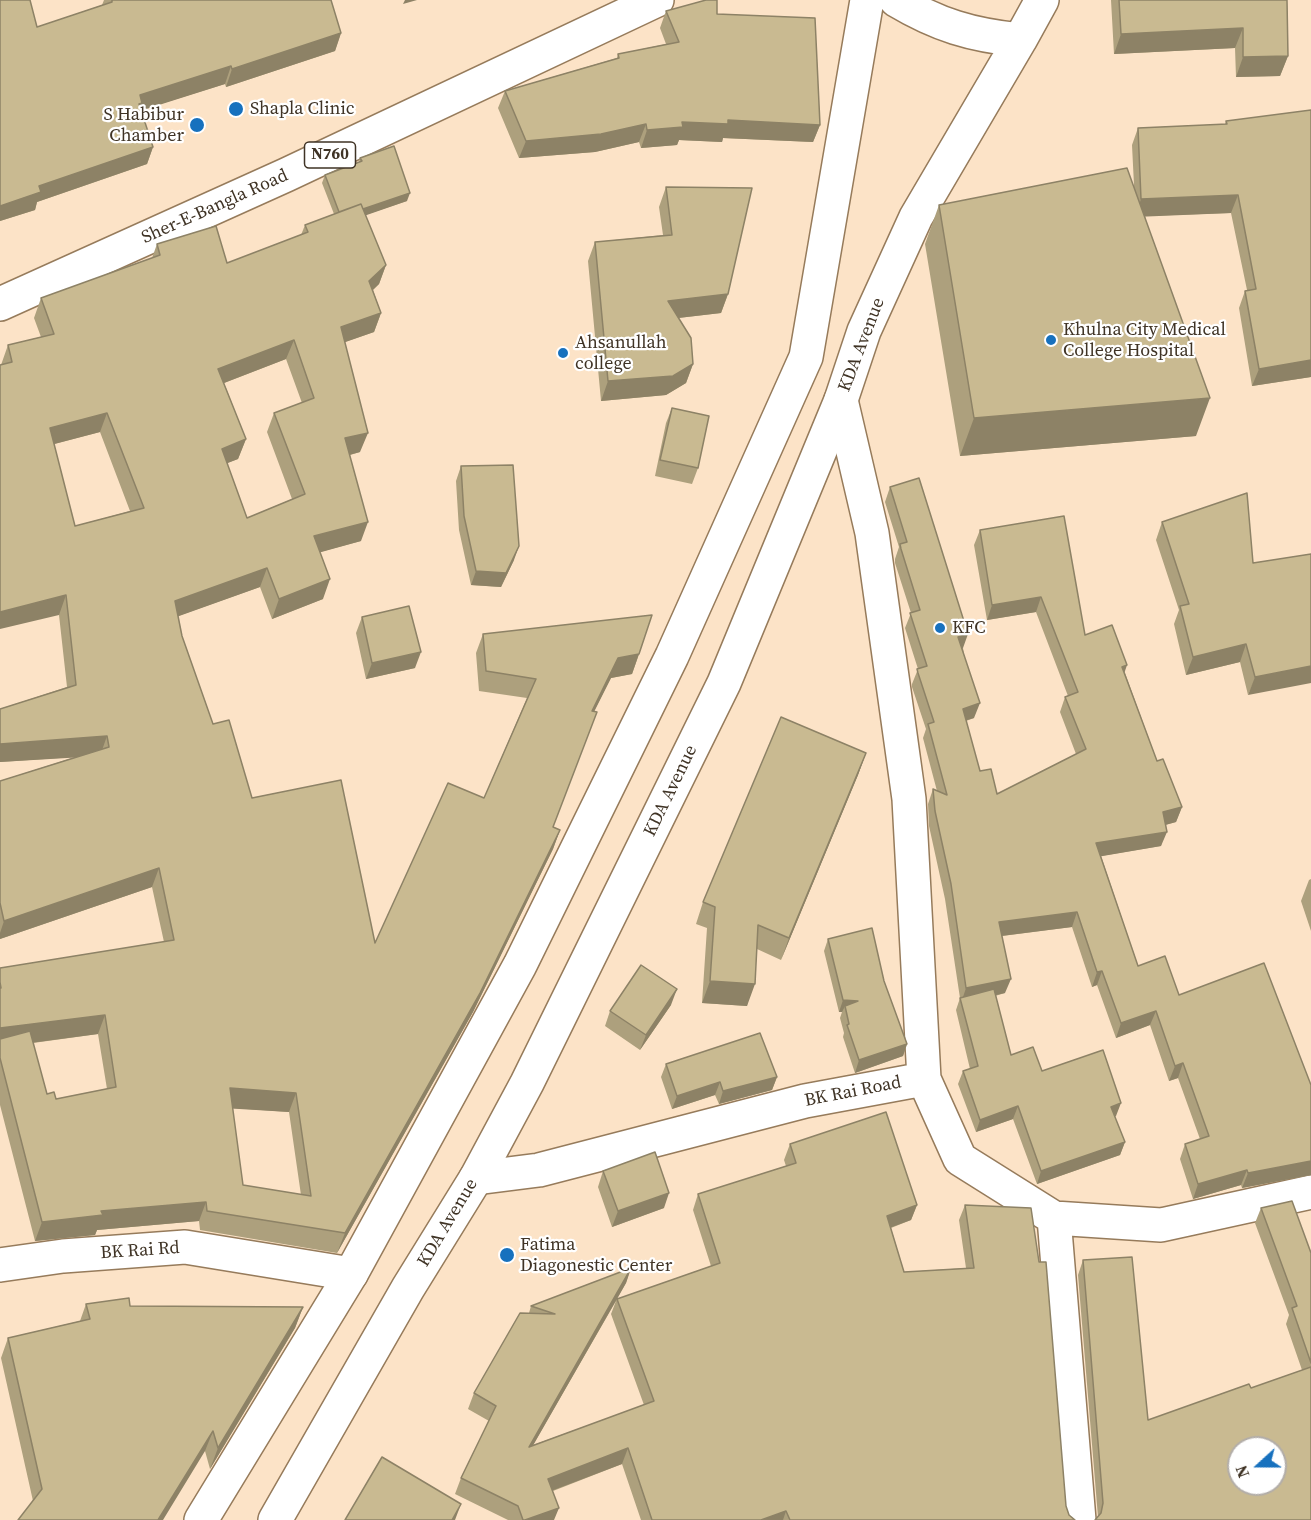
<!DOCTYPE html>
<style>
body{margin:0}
#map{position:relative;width:1311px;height:1520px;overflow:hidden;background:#fce3c7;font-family:"Source Serif 4",serif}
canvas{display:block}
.north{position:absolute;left:1227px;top:1436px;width:60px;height:60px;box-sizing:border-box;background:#fff;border:2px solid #b2ada8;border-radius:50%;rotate:249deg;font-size:16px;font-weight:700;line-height:24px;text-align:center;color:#3f3325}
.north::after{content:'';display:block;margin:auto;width:21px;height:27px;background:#1771be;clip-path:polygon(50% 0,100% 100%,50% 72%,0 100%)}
</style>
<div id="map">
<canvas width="1311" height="1520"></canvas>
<div class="north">N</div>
</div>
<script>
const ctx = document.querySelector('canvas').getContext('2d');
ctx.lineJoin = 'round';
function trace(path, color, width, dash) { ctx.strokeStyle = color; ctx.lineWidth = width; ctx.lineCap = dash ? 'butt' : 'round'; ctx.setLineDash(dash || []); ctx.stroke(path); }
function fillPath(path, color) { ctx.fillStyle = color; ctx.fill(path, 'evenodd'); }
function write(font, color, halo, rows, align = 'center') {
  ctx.font = font + ' "Source Serif 4",serif'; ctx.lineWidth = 4.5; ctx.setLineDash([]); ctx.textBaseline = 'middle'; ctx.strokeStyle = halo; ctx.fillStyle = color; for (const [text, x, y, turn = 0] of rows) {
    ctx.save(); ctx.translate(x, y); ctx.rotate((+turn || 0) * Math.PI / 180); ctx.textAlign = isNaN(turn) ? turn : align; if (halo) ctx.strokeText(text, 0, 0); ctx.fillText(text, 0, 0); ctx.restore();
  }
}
const minor = new Path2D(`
 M841,400L872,533L909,799L924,1079L960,1159L1054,1218L1161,1225L1311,1192
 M476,1178L539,1170L805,1101L924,1079
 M1054,1218L1079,1520
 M0,1265L63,1256L185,1247L351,1274`);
const major = new Path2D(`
 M896,0C938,25 971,35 1020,40L1042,0
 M201,1520L351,1274L520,965L672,656L806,357L867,0
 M275,1520L408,1288L476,1178L527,1083L724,683L841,400L864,331L916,217L1020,40`);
const highway = new Path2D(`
 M0,304L286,175L657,0`);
trace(minor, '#967b5b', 36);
trace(major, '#967b5b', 36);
trace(highway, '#967b5b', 36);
trace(minor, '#fff', 33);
trace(major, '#fff', 33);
trace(highway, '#fff', 33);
fillPath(new Path2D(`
 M0,0L37,27L102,5L104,0H331L341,33L335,51L226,87L225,84L141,110L153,147L147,164L37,202L35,210L0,221Z
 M1111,0H1287L1288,56L1280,76L1236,77L1235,48L1114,54Z
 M666,11L717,14L820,125L813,142L723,138L722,142L679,140L677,145L641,148L639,142L595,152L519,158L498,108L505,91L617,58L618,54L666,44L660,28Z
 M1226,121L1311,377L1252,386L1239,308L1245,291L1247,290L1231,213L1145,216L1196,436L960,456L925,244L939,205L1134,185L1132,145L1138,128L1225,124Z
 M360,158L407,201L365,215L386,265L379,284L373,290L381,313L374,332L345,342L360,452L350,455L361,541L320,552L323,599L272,619L260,587L178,616L182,636L213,724L252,798L375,943L484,798L527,698L479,691L476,653L483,634L639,654L632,674L611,678L594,711L553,827L560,830L553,849L473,1012L337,1253L200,1230L199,1221L97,1230L95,1235L35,1241L0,1105V968L164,942L152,887L0,939V781L75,757L0,762V709L67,687L59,615L1,365L8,345L41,337L34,318L41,298L152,258L157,244L227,263L301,235L305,225L334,214L322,183L325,175L359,162ZM286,359L302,403L274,413L267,432L292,499L247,518L227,463L238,459L246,439L224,383ZM100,432L130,511L75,526L54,444ZM98,1034L107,1089L56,1099L47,1094L33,1043ZM232,1108L289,1112L301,1195L243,1185Z
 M666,187L728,294L721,313L678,318L693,364L686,383L666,395L601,401L588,261L595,242L663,235L659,207Z
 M672,408L698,468L692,484L655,476L666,423Z
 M461,466L514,560L501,587L471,585L459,530L456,481Z
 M890,487L963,648L974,718L966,721L980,771L997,794L1076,754L1060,712L1065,697L1068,696L1036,612L987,620L974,545L980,530L1085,635L1125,673L1157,761L1182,807L1176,822L1165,825L1161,846L1101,856L1138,966L1311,1085V1175L1242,1188L1241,1185L1193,1199L1180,1159L1185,1144L1200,1139L1178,1078L1169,1081L1150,1025L1116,1038L1097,985L1092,987L1072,927L1002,936L1005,993L995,996L1011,1055L1042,1071L1116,1116L1114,1117L1125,1142L1120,1155L1037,1184L1013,1119L976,1132L958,1084L963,1071L970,1069L956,1010L960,998L945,899L929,826L928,804L933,789L937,791L923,738L926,729L912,687V684L918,669L905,628L911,613L895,563V559L899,547L885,502Z
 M1162,522L1253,563L1311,554L1248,695L1240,662L1186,675L1174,624L1179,610L1156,540Z
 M362,617L415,668L366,679L356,633Z
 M866,753L858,775L781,960L757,949L747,1006L702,1003L707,928L696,924L703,902Z
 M1311,879V931L1301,901L1309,880Z
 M828,939L884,981L907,1044L903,1056L855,1073L843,1037L844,1033L840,1018L842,1012H839L824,951Z
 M671,1005L640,1050L605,1026L610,1011Z
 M666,1064L777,1077L772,1090L719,1104L715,1095L672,1109L661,1077Z
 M790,1144L917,1205L911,1220L891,1228L904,1272L966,1268L959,1220L965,1205L1069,1515L1075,1520H641L622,1464L553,1491L554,1520H508L455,1494L461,1478L489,1421L468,1409L474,1393L529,1313L531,1306L631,1268L626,1283L617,1299L711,1266L693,1210L698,1194L786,1166L784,1160ZM616,1301L611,1314L644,1405L533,1445Z
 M603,1171L664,1208L612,1227L598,1187Z
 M1261,1208L1311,1253V1520L1098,1517L1078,1275L1083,1260L1148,1420L1251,1388L1302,1370L1286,1324L1289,1315L1255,1223Z
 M86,1304L130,1306L303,1307L295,1328L210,1469L205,1451L33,1501L1,1358L8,1338L80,1321Z`), '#ada07d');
fillPath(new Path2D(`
 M405,0H417L403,4Z
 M1243,28L1235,48L1114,54L1121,34Z
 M341,33L335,51L226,87L232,69Z
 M1288,56L1280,76L1236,77L1243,57Z
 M231,66L225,84L140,111L136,120L140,95Z
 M728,120L820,125L813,142L723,138L722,142L679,140L677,145L641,148L647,130L682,122Z
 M646,124L639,142L595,152L519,158L526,141Z
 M153,147L147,164L37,202L35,210L0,221V206L39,186Z
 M410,193L407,201L338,225L341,217Z
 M1238,195L1231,213L1135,217L1141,199Z
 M386,265L379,284L362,300L369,281Z
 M728,294L721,313L661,320L668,301Z
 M381,313L374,332L334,346L341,327Z
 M294,340L286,359L211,388L218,369Z
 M1311,360V377L1252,386L1259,369Z
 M693,364L686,383L666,395L601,401L608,381Z
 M1210,398L1196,436L960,456L974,418Z
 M107,413L100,432L43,447L50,428Z
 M368,433L360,452L338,458L345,438Z
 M246,439L238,459L215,468L222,449Z
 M368,522L361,541L307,556L314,536Z
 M519,546L514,560L501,587L471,585L476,571Z
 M267,568L260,587L168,620L175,601Z
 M330,579L323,599L272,619L279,599Z
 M66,595L59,615L0,629V612Z
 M1041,597L1036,612L987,620L992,605Z
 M968,634L963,648L953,652L958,637Z
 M1246,644L1240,662L1186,675L1193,657Z
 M421,652L415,668L366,679L372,663Z
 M639,654L632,674L611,678L585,730L592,711L618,658Z
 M1127,665L1122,680V667Z
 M1311,666V683L1248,695L1255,677Z
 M980,703L974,718L957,723L963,709Z
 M107,736L100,756L0,762V744Z
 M866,753L858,775L781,960L789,938Z
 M1182,807L1176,822L1158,827L1163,812Z
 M560,830L553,849L473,1012L337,1253L345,1233Z
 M1167,832L1161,846L1091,858L1096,843Z
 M159,868L152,887L0,939V933L4,921Z
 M1077,912L1072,927L993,937L999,922Z
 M1102,971L1097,985L1092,987L1097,972Z
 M1011,979L1005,993L961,1003L966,988Z
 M710,981L755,984L747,1006L702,1003Z
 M677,989L671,1005L640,1050L646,1035Z
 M843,1000L858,1001L845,1006L842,1012H839Z
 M1156,1011L1150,1025L1116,1038L1121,1023Z
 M105,1015L98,1034L0,1047V1028Z
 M907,1044L903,1056L855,1073L859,1060Z
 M1183,1063L1178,1078L1169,1081L1175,1066Z
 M777,1077L772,1090L719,1104L723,1091Z
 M720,1082L715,1095L672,1109L677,1096Z
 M230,1088L296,1093L289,1112L223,1108Z
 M1121,1103L1116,1116L1106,1120L1111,1107Z
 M1018,1106L1013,1119L976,1132L980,1120Z
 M1125,1142L1120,1155L1037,1184L1041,1171Z
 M1311,1161V1175L1242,1188L1248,1173Z
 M1247,1170L1241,1185L1193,1199L1198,1184Z
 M669,1193L664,1208L612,1227L618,1211Z
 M206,1202L199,1221L97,1230L95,1235L35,1241L42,1222L101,1211Z
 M917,1205L911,1220L881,1231L887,1216Z
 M631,1268L626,1283L523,1463L529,1447Z
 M303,1307L295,1328L210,1469L218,1448Z
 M213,1431L205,1451L163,1520H158Z
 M628,1448L622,1464L543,1494L548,1479Z
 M461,1504L455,1520H452Z
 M559,1508L554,1520H525Z
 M786,1511L783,1520H761Z`), '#8d8266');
const building = new Path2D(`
 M0,0H30L37,27L112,2V0H331L341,33L232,69L231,66L140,95L142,103L139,104L153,147L39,186L41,192L0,206Z
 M706,0H717V14L815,18L820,125L728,120V124L682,122L683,127L647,130L646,124L601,134L526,141L505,91L619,58L618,54L679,42L666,11Z
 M1119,0H1287L1288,56L1243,57V28L1121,34Z
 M1311,110V360L1259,369L1245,291L1256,289L1238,195L1141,199L1138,128L1227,124L1226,121Z
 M394,146L410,193L363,209L361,204L339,212L325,175L362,161L360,158Z
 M1127,168L1210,398L974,418L939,205Z
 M666,187L752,188L728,294L668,301L691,338L693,364L673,376L608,381L595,242L672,235Z
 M361,204L386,265L369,281L381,313L341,327L368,433L345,438L368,522L314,536L330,579L279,599L267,568L175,601L182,636L213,724L229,720L252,798L341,780L375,943L448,783L484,798L536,679L486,671L483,634L652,615L639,654L618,658L592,711L597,712L553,827L560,830L480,993L345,1233L207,1211L206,1202L101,1211L103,1215L42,1222L0,1058V1039L30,1031L47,1094L54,1092L56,1099L116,1087L105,1015L0,1028V988H1L0,982V968L174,940L159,868L4,921L0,903V781L109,747L107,736L0,744V709L76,685L66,595L0,612V365L12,362L8,345L54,334L41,298L160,255L157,244L216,226L227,263L308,232L305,225ZM294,340L314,398L274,413L305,494L247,518L222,449L246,439L218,369ZM107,413L144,508L75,526L50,428ZM230,1088L296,1093L311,1196L243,1185Z
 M672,408L709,416L698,468L660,460Z
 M513,465L519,546L506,573L476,571L464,516L461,466Z
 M919,478L968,634L958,637L980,703L963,709L980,771L991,769L997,794L1086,749L1065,697L1078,692L1041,597L992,605L980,530L1064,516L1085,635L1112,625L1127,665L1122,667L1157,761L1163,759L1182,807L1163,812L1167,832L1096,843L1138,966L1165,956L1179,995L1264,963L1311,1085V1161L1248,1173L1247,1170L1198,1184L1185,1144L1209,1136L1183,1063L1175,1066L1156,1011L1121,1023L1102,971L1097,972L1077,912L999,922L1011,979L966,988L951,884L935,811L933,789L947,795L928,724L934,722L918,673L917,669L927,666L910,613L920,610L901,549L900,544L907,542L890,487Z
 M1247,493L1253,563L1311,554V666L1255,677L1246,644L1193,657L1180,606L1189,604L1162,522Z
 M409,606L421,652L372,663L362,617Z
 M781,717L866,753L789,938L758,925L755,984L710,981L715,907L703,902Z
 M872,928L884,981L907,1044L859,1060L847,1025L849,1024L845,1006L858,1001L843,1000L828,939Z
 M641,965L677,989L646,1035L610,1011Z
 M994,989L1011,1055L1033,1047L1042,1071L1103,1050L1121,1103L1111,1107L1125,1142L1041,1171L1018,1106L980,1120L963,1071L978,1066L960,998Z
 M760,1033L777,1077L723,1091L720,1082L677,1096L666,1064Z
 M886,1112L917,1205L887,1216L904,1272L974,1268L965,1205L1031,1208L1039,1262H1046L1066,1506L1069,1515L1075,1520H790L786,1511L761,1520H652L628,1448L548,1479L559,1508L525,1520H523L518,1506L461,1478L496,1406L474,1393L520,1313L555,1314L531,1306L631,1268L529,1447L654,1401L617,1299L720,1263L698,1194L796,1163L790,1144Z
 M655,1152L669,1193L618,1211L603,1171Z
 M1292,1201L1311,1253V1363L1292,1308L1297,1306L1261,1208Z
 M1132,1257L1148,1420L1249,1384L1251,1388L1311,1367V1520H1095L1101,1513L1103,1503L1083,1260ZM1239,1448H1275V1484H1239Z
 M129,1298L130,1306L303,1307L218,1448L213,1431L158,1520H18L42,1489L8,1338L90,1319L86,1304Z
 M382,1457L461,1504L452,1520H345Z`);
fillPath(building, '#c9ba91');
trace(building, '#8d8266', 1.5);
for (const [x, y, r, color] of [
 [236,109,8,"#1771be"],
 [197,125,8,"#1771be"],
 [1051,340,6,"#1771be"],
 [563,353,6,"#1771be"],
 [940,628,6,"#1771be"],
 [507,1255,8,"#1771be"]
]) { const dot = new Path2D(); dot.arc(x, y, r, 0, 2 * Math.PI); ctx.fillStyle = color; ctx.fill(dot); trace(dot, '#fff', 2); }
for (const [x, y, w] of [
 [330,155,51]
]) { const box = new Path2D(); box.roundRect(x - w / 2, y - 13, w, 26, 4.5); ctx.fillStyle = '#fff'; ctx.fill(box); trace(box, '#3f3325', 1.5); }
write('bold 16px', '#3f3325', null, [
 ["N760",330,155]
]);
write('18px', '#3f3325', '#fff', [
 ["Shapla Clinic",250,109],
 ["S Habibur",184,115,"right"],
 ["Chamber",184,136,"right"],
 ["Khulna City Medical",1063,330],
 ["College Hospital",1063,351],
 ["Ahsanullah",575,343],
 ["college",575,364],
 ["KFC",952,628],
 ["Fatima",520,1245],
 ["Diagonestic Center",520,1266]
], 'left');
write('18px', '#3f3325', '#fff', [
 ["Sher-E-Bangla Road",215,207,-24],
 ["KDA Avenue",862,345,-69],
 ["KDA Avenue",671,791,-64],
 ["BK Rai Road",853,1092,-11],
 ["KDA Avenue",448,1223,-59],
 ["BK Rai Rd",140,1251,-4]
]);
</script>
